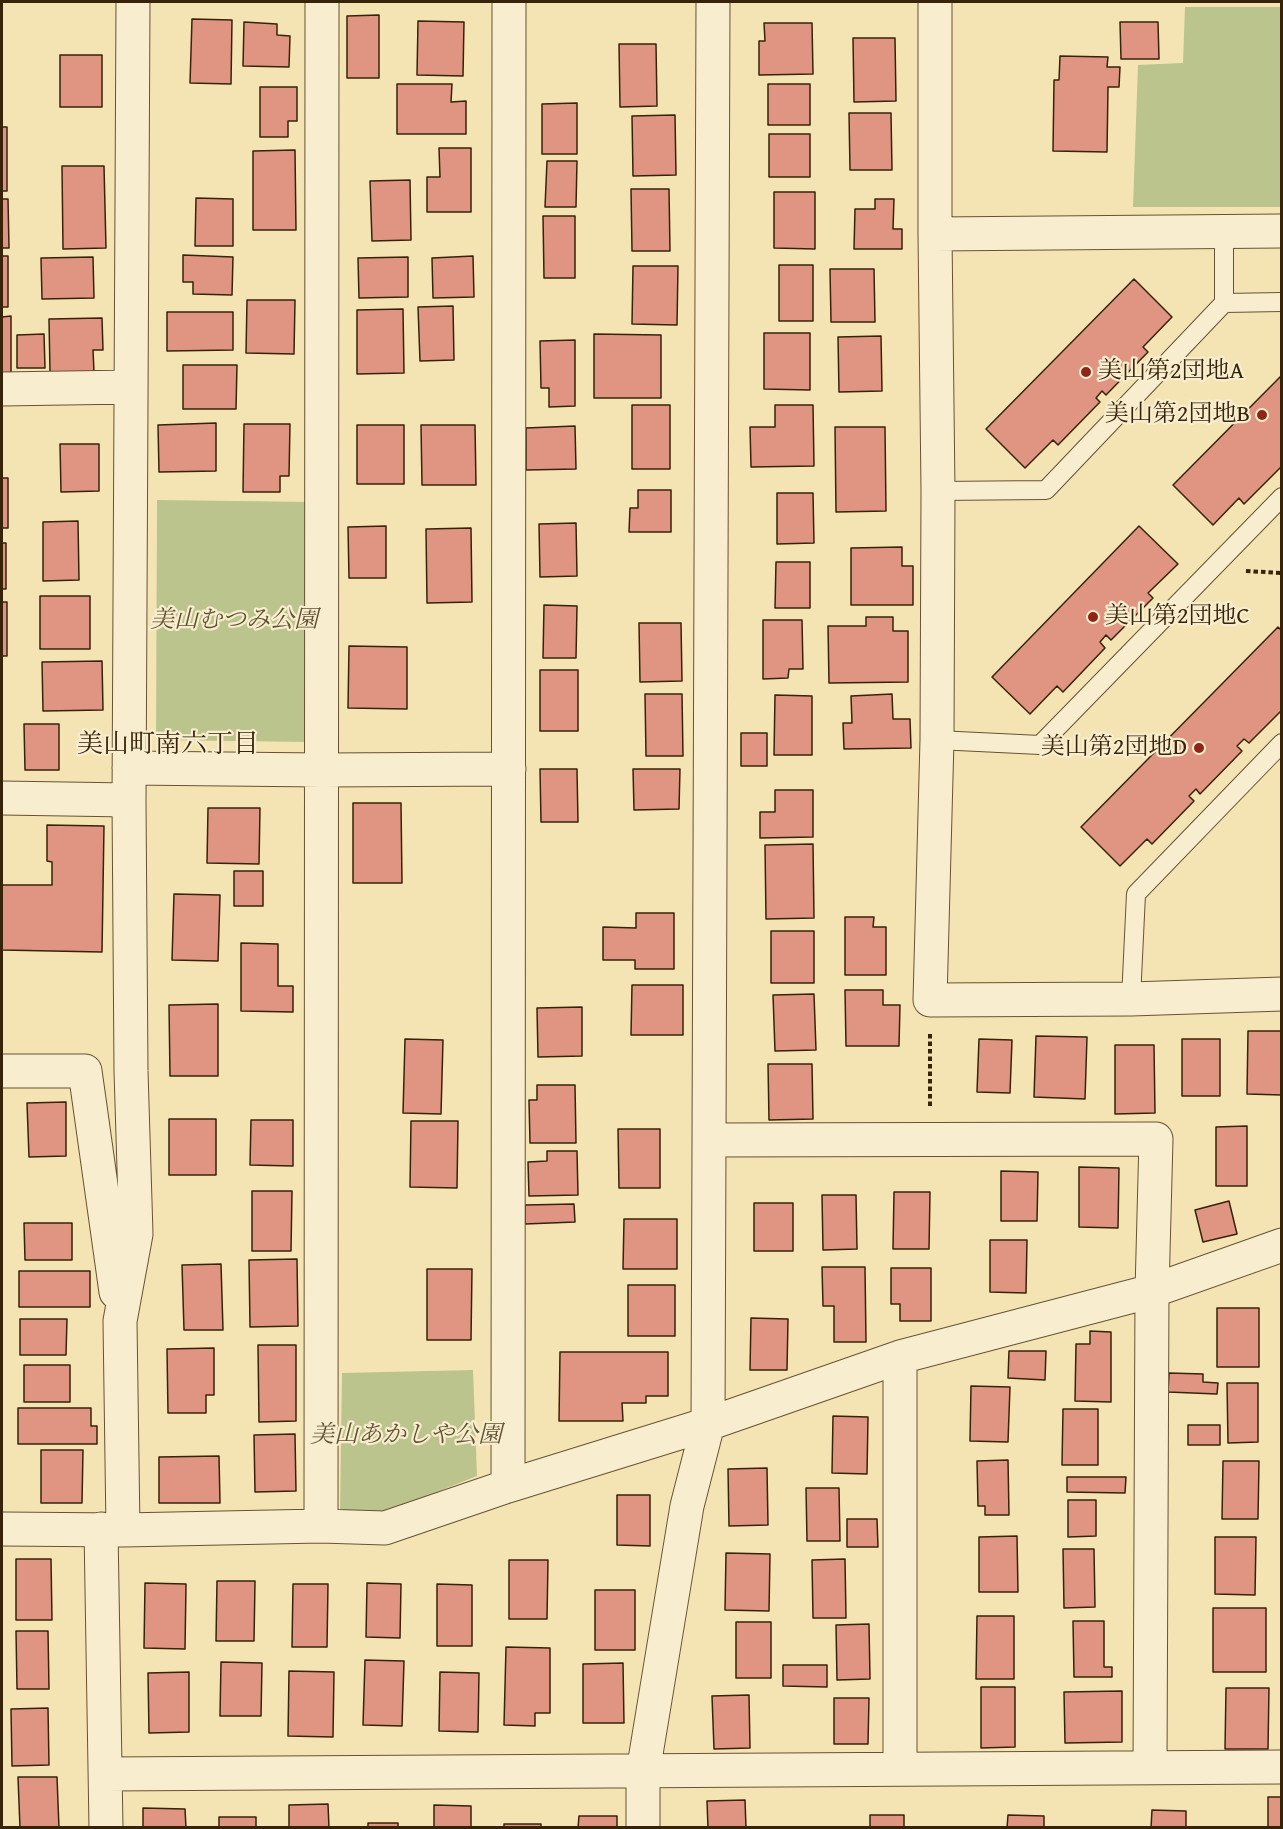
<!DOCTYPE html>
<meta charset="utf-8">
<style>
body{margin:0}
#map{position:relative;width:1283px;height:1829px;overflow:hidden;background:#f4e4b3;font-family:"Gentium Book Plus",serif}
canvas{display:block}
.frame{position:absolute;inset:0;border:3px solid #372309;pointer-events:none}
</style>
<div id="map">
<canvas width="1283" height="1829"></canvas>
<div class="frame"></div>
</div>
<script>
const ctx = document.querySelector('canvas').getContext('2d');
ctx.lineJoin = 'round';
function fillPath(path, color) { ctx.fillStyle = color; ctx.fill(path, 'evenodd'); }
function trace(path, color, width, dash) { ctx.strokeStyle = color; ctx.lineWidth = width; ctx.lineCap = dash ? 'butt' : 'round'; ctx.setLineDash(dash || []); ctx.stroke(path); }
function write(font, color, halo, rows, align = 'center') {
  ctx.font = font + ' "Gentium Book Plus","Noto Serif JP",serif'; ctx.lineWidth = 4.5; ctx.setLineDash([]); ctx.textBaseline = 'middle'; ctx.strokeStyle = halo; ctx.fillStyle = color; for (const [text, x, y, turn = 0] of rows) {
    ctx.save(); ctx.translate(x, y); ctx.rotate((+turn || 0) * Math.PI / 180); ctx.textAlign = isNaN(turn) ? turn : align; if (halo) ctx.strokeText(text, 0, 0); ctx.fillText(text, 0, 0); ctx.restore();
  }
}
fillPath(new Path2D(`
 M1185,7H1281V207H1133L1138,65L1183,63Z
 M157,500L313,502L311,742L156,740Z
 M473,1370L477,1476L379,1515L340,1513L342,1373Z`), '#bbc48d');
const building = new Path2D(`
 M379,15V78H347V16Z
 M192,19L232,20L231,84L190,83Z
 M418,21L464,22L463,76L417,75Z
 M244,22L277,24V35L290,36L289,67L243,66Z
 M1120,22H1158L1159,59H1121Z
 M764,23H812L813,74L759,75V41H765Z
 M853,38H895L896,101L854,102Z
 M619,44H656L657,106L620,107Z
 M60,55H102V107H60Z
 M1060,56L1108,57L1107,67H1120L1119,87H1108L1107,152L1053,151L1054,80H1059Z
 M397,84H452L451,102L466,101V134H397Z
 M768,84H810V125H768Z
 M260,87H297V121H288V137H260Z
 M577,103V154H542V104Z
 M849,113H891L892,170H850Z
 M675,115L676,175L633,176L632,116Z
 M2,127H7V191H2Z
 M769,134H810V177H769Z
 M439,148H471V212H427V177H440Z
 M295,150L296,230H253V151Z
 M547,161H577L576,207H545Z
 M62,166H104L106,248L63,249Z
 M410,180L411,240L372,241L370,181Z
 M631,189H669L670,251H632Z
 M774,192H815V249L774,248Z
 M196,198L233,199V246H195Z
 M2,199H8L9,248H2Z
 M875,199H894L893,229H902V249H854L855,209H875Z
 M543,216H575V278H544Z
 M183,255L233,257L232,295L193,294V282H183Z
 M2,256H8V307H2Z
 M473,256L474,297L433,298L432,258Z
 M93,257L94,298L42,299L41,258Z
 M408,257V297L359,298L358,258Z
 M779,265H813V321H779Z
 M633,266H678L677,325L632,324Z
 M830,269H874L875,322H831Z
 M1134,279L1172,317L1143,347L1148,352L1106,395L1102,391L1096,398L1100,402L1058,445L1053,440L1025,468L986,429Z
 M247,300H295L294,354L246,353Z
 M453,306L454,360L420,361L418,307Z
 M403,309L404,373L357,374V310Z
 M167,312H233V350L167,351Z
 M11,316V373H2V317Z
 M102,318L103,350H93L94,372H50L49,319Z
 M764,333H810V390L764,389Z
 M44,334L45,368H17V335Z
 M594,334L661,335V398H594Z
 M881,336L882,391L839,392L838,337Z
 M575,340V406L549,407V388H541L540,341Z
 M183,365H237L236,409H183Z
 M1282,375V466L1244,504L1239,498L1213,525L1173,485Z
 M632,405H670V469H632Z
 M775,405H813L814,466L751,467L750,427H775Z
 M216,423V471L159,472L158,425Z
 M244,424H290L289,476H280V492H243Z
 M357,425H404V484H357Z
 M421,425H475L476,485H422Z
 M575,426L576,469L526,470V428Z
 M835,427H885L886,511L836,512Z
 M60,444H99V491L61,492Z
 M2,478H8V528H2Z
 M638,490H671V532H629L630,508H638Z
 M777,493H813L814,543L777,544Z
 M78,521L79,580L43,581V522Z
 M576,523L577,576L540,577L539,524Z
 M386,526V578H349L348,527Z
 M1139,526L1178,564L1148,593L1153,598L1111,640L1106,635L1100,642L1105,648L1063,692L1057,686L1030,714L992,677Z
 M471,528L472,602L427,603L426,529Z
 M2,543H6V589H2Z
 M902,547V566H913V605H851V548Z
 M776,562H810V608H775Z
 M40,596H90V649H40Z
 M2,602H7V656H2Z
 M544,605L577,606L576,658H543Z
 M866,617H893V631H908V682L829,683L828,626H866Z
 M763,620H802L803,669H789L788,678L763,679Z
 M639,623H681L682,681L640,682Z
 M1278,627L1282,631V710L1249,743L1244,739L1237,746L1242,751L1200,794L1196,789L1189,796L1194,801L1152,844L1147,839L1120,866L1081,827Z
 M349,646L407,647V709L348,708Z
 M102,661L103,710L43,711L42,662Z
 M540,670H578V731H540Z
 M645,694H682L683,756H646Z
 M892,694L893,719H910L911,748L844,749L843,723H852L851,696Z
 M775,695L812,696V755H774Z
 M24,724H59V770H25Z
 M741,733H767V766H741Z
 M540,769H577L578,822H541Z
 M633,769H680L679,809L634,810Z
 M775,790H813V837L760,838V812H775Z
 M353,803H401L402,883H353Z
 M208,808H260L259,864L207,863Z
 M47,825L104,826L102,952L2,950V885H52V862L47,861Z
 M813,844L814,918L766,919L765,845Z
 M234,871H263V906H234Z
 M174,894L220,895L218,961L172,960Z
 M636,913H674V969H635V960H603V927L636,928Z
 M845,917H874L873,927H886V975H845Z
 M771,931H814V983H771Z
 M241,943L278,944V986H293V1012L241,1011Z
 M632,985H683V1035H631Z
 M845,990H883V1005H900L899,1046H846Z
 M814,994L816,1050L775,1051L773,995Z
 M218,1004V1076H170L169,1005Z
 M582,1007V1056L538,1057L537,1008Z
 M1248,1031H1282V1095L1247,1094Z
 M1036,1036L1087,1037L1085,1099L1034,1097Z
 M405,1039L443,1040L441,1114L403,1113Z
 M979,1039L1012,1040L1010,1093L977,1092Z
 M1182,1039H1220V1096H1182Z
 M1115,1045H1154L1155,1113L1115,1114Z
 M768,1064H812L813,1119L769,1120Z
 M537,1085H575L576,1143H530L529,1100H537Z
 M66,1102V1156L29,1157L27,1103Z
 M169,1119H216V1175H169Z
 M251,1120H293V1166L250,1165Z
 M411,1121H458L457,1188L410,1187Z
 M1247,1126V1186H1216V1127Z
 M618,1129H660V1188H619Z
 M547,1151H577L578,1195L529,1196L528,1162L547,1161Z
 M1079,1167L1119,1168L1118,1228L1079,1227Z
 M1001,1171L1038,1172L1037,1221H1001Z
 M252,1191H292L291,1251H252Z
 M894,1192H930L929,1249H893Z
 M822,1195H856L857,1249L823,1250Z
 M1229,1201L1237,1234L1203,1242L1195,1210Z
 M754,1203H793V1251H754Z
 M574,1204L575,1222L525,1224V1205Z
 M624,1219H677V1269H623Z
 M24,1223H72V1260H25Z
 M990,1240H1027L1026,1293L990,1292Z
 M297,1259L298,1326L250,1327L249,1260Z
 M221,1264L223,1330H184L182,1265Z
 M822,1267H865L866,1342H834V1306H823Z
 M891,1268H931V1321H900V1304H891Z
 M427,1269H472L471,1340H427Z
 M19,1271H90V1307H19Z
 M628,1285H675V1336H628Z
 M1217,1308H1259V1367H1217Z
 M751,1318L788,1319L787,1370H750Z
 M20,1319H67L66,1355H20Z
 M1090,1331L1111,1332V1402L1075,1401L1076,1344H1090Z
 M258,1345H296V1421L259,1422Z
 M214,1348V1395H206V1413H168L167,1349Z
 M1009,1351H1046L1045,1380L1008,1378Z
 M560,1352H668V1396H646V1403H622L623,1421H559Z
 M24,1365H70V1402H24Z
 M1169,1373L1203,1374V1382L1218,1383L1217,1394L1168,1392Z
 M1227,1383H1258V1442L1228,1443Z
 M971,1386L1010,1387L1008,1442L970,1441Z
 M18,1408H91V1426H97V1444H18Z
 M1063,1409H1098V1465H1062Z
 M833,1416L868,1417L867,1474L832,1473Z
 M1188,1425H1220V1445H1188Z
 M295,1434L296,1491L255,1492L254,1435Z
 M41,1450H83L82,1503H41Z
 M219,1456L220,1503H159V1457Z
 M1008,1460L1009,1515H985V1506H978L977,1461Z
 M1223,1461H1259L1258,1519H1222Z
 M767,1468L768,1525L729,1526L728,1469Z
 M1067,1477H1126L1125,1493L1067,1492Z
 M806,1488H839L840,1541H807Z
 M617,1495H650V1546L617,1545Z
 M1068,1500H1096V1536L1068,1537Z
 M847,1519H877L878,1547H847Z
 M1017,1536L1018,1592H979V1537Z
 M1215,1537H1256L1255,1595L1215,1594Z
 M1063,1549H1094L1095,1607L1064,1608Z
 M726,1553L770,1554L769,1611L725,1610Z
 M16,1559H51L52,1620H16Z
 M845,1559L846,1618H813L812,1560Z
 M509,1560H548L547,1619H509Z
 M217,1581H255L254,1641H216Z
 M145,1583L186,1584L185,1649L144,1648Z
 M367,1583L401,1584L400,1638L366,1637Z
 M293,1584H328L327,1647H292Z
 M437,1584L472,1585V1646H437Z
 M595,1590H635V1650H595Z
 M1213,1608H1266V1672H1213Z
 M977,1616H1014V1679H976Z
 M1073,1621H1104V1667H1112V1677H1074Z
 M736,1622H771V1678H736Z
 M869,1624L870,1679L837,1680L836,1625Z
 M16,1631H48L49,1689H17Z
 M506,1647L550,1648V1713H535V1726L504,1725Z
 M365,1660L404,1661L402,1726L363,1725Z
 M221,1662L262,1663L261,1716H220Z
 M623,1663L624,1723H583V1664Z
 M783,1665H827V1687L783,1686Z
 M289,1671L334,1672L333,1737L288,1736Z
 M189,1672V1732L149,1733L148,1673Z
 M440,1672L479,1673L478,1732L439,1731Z
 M981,1687H1015V1747L981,1748Z
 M1226,1688H1269L1268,1749H1225Z
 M1122,1691V1742L1065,1743L1064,1692Z
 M749,1695L750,1748L714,1749L712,1696Z
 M834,1698H869L868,1744H834Z
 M48,1708L49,1765L12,1766L11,1709Z
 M18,1777H57L59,1828H20Z
 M1268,1797H1282V1828H1268Z
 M745,1800L746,1828H708L707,1801Z
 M328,1804L329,1828H289V1805Z
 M434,1805L471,1806V1828H434Z
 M143,1808L185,1809L186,1828H143Z
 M1152,1810L1186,1811V1828H1151Z
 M870,1815H904V1828H870Z
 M1008,1815L1044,1816V1828H1007Z
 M579,1816H617V1828H578Z
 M219,1817H256V1828H219Z
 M368,1823H398V1828H368Z
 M504,1824H541V1828H504Z`);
fillPath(building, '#df9581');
trace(building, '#372309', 1.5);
const service = new Path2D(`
 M1224,231V303L1282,302
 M938,491L1046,490L1224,303
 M937,740L1040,745L1282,497
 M1131,999L1136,894L1282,743`);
const minor = new Path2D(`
 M935,2V234L938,491L937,740L930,1000L1131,999L1282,994
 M935,234L1282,231
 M2,389L131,387
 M129,768L322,770L509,769
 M2,798L129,800
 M2,1071H85L116,1292
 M710,1140L1156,1139L1152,1291L1150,1767
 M900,1357V1768
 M508,1486L509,2
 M321,1526L322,2
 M2,1529L123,1530L321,1526L385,1528L508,1486L708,1424L900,1357L1152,1291L1282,1245
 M101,1529L106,1828
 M123,1530L120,1321L136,1234L131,1071L129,800L133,2
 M106,1774L1282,1767
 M643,1828V1772L687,1506L708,1424L713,2`);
trace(service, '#665334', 20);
trace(minor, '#665334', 35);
trace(new Path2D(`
 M1246,571L1282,573
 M930,1106V1033`), '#372309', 4, [4.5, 3]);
trace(service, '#f8edce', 18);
trace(minor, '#f8edce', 33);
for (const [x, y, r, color] of [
 [1086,372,6,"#8f2418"],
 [1262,415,6,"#8f2418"],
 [1093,617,6,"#8f2418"],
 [1199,748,6,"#8f2418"]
]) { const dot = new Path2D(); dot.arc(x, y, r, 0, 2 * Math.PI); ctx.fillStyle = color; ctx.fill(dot); trace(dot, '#f8edce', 2); }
write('24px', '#372309', '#f8edce', [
 ["美山第2団地A",1098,372],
 ["美山第2団地B",1250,415,"right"],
 ["美山第2団地C",1105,617],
 ["美山第2団地D",1187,748,"right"]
], 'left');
write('italic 24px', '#5f5331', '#f8edce', [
 ["美山むつみ公園",234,621],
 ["美山あかしや公園",406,1436]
]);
write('26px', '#372309', '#f8edce', [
 ["美山町南六丁目",168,745]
]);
</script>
